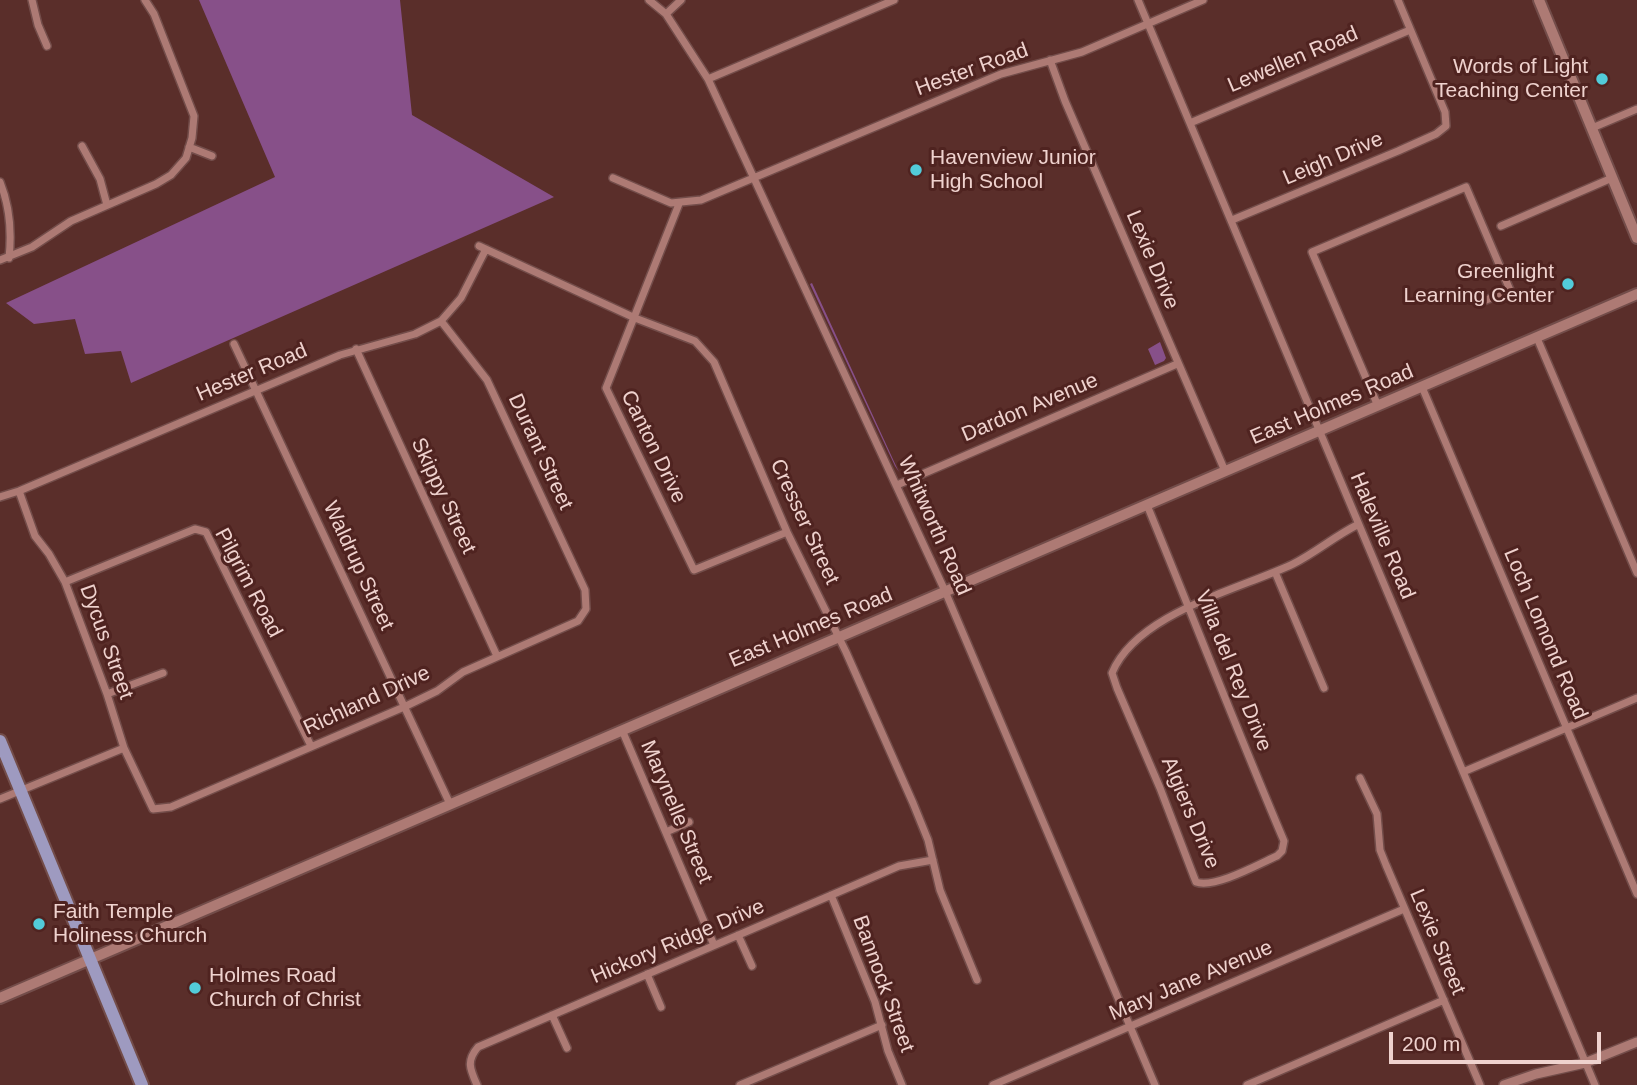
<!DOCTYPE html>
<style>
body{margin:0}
#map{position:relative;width:1637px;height:1085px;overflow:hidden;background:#5a2e2a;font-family:Arial,sans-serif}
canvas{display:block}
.scale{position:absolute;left:1389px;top:1032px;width:212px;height:32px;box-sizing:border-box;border:4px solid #efd2ce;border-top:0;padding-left:9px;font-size:21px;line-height:24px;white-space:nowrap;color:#efd2ce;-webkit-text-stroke:5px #4f2320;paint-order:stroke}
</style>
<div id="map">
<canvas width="1637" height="1085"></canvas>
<div class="scale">200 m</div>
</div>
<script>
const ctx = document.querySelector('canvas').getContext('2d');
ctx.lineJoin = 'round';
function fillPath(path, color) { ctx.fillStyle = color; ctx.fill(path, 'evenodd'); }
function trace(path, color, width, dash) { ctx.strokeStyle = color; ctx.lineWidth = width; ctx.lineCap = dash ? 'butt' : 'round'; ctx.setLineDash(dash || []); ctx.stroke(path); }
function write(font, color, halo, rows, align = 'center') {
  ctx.font = font + ' Arial,sans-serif'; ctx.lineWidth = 6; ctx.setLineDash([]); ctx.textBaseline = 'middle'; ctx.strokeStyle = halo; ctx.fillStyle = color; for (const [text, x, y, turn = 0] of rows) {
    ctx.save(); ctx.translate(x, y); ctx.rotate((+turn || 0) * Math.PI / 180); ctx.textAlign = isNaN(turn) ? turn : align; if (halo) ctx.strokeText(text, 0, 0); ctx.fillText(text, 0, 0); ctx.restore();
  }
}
fillPath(new Path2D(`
 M199,0H400L412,115L554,197L131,383L121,351L85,354L75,319L34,324L6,303L275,177Z
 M812,283L897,468L899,472L895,466L810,284Z
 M1160,342L1166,358L1164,361L1155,365L1148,349Z`), '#875089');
const minor = new Path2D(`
 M32,0L38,25L47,46
 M649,0L666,14L708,79L945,591L1155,1085
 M1138,0L1595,1085
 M666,14L681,0
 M1050,60L1065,101L1225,471
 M708,79L894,0
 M1190,123L1410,30
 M1592,128L1637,109
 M82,146L100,179L107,205
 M189,147L212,156
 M613,178L671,203L701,200L1001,74L1082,52L1203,0
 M0,182C10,207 12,231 9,258
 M679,204L606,388L694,570L787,532
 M1232,220L1398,151L1436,134L1446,126L1445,112L1398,0
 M1501,226L1612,178
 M479,246L635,318L695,341L714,362L787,532L846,652L913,803L928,840L940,890L977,980
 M0,260L32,247L71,221L156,184L171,175L186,158L192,138L194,116L154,14L145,0
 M1537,338L1637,573
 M234,344L450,804
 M356,349L497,656
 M1422,387L1637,894
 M1378,406L1312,252L1466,187L1510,290L1479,303
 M897,485L1177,364
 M19,491L35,536L49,554L65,582L107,694L124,748L153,809L171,807L404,707L437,691L463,672L578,621L586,609L585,590L487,380L441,321
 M0,497L19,491L340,355L415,334L441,321L461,298L486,249
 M1147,505C1193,617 1237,730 1284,841L1282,851L1277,856C1259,864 1214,889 1196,882L1194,877L1160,788L1117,688L1112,673C1137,613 1238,590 1293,564C1315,553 1335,536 1357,525
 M1275,572L1324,688
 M65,582L195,529L206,532L311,746
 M107,694L163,673
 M622,730L714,945
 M1463,772L1637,698
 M1360,778L1377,814L1380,850L1386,865L1480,1085
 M0,799L124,748
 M666,832L689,822
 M831,895L875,1002L888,1051L902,1085
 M738,935L752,966
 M647,974L661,1007
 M552,1015L567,1048
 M477,1085C470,1069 466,1061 478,1047L899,866L933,860
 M740,1085L882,1025
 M993,1085L1404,909
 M1247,1085L1444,1000`);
const tertiary = new Path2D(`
 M1504,1085L1536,1074L1585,1063L1637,1042`);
const secondary = new Path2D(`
 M1539,0L1637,238
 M0,998L1637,294`);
const primary = new Path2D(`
 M0,741L142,1085`);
trace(minor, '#734d4a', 10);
trace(tertiary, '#734d4a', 12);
trace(secondary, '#734d4a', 14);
trace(primary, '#734d4a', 16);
trace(minor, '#ad7a74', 7);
trace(tertiary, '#ad7a74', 9);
trace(secondary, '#ad7a74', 10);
trace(primary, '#9e9ac0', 12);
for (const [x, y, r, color] of [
 [1602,79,7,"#52cbd9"],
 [916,170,7,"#52cbd9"],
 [1568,284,7,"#52cbd9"],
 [39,924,7,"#52cbd9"],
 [195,988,7,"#52cbd9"]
]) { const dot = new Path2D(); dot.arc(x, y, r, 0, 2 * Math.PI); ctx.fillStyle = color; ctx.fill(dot); trace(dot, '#4f2320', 2.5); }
write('21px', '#efd2ce', '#4f2320', [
 ["Lewellen Road",1293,60,-23],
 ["Hester Road",972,70,-20],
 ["Leigh Drive",1333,159,-23],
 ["Lexie Drive",1152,260,67],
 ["Hester Road",252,373,-23],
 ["East Holmes Road",1332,405,-23],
 ["Dardon Avenue",1030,408,-23],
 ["Canton Drive",653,447,64],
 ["Durant Street",540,452,65],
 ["Skippy Street",443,496,65],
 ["Cresser Street",804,522,65],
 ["Whitworth Road",934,526,66],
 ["Haleville Road",1382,536,67],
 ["Waldrup Street",358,566,65],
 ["Pilgrim Road",248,583,62],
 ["East Holmes Road",811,628,-23],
 ["Loch Lomond Road",1545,634,67],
 ["Dycus Street",106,642,70],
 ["Villa del Rey Drive",1233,671,68],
 ["Richland Drive",367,701,-25],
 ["Marynelle Street",676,812,67],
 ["Algiers Drive",1190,813,67],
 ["Hickory Ridge Drive",678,942,-23],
 ["Lexie Street",1437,942,67],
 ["Mary Jane Avenue",1191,981,-23],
 ["Bannock Street",883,984,70]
]);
write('21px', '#efd2ce', '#4f2320', [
 ["Words of Light",1588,67,"right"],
 ["Teaching Center",1588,91,"right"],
 ["Havenview Junior",930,158],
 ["High School",930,182],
 ["Greenlight",1554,272,"right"],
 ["Learning Center",1554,296,"right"],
 ["Faith Temple",53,912],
 ["Holiness Church",53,936],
 ["Holmes Road",209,976],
 ["Church of Christ",209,1000]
], 'left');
</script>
